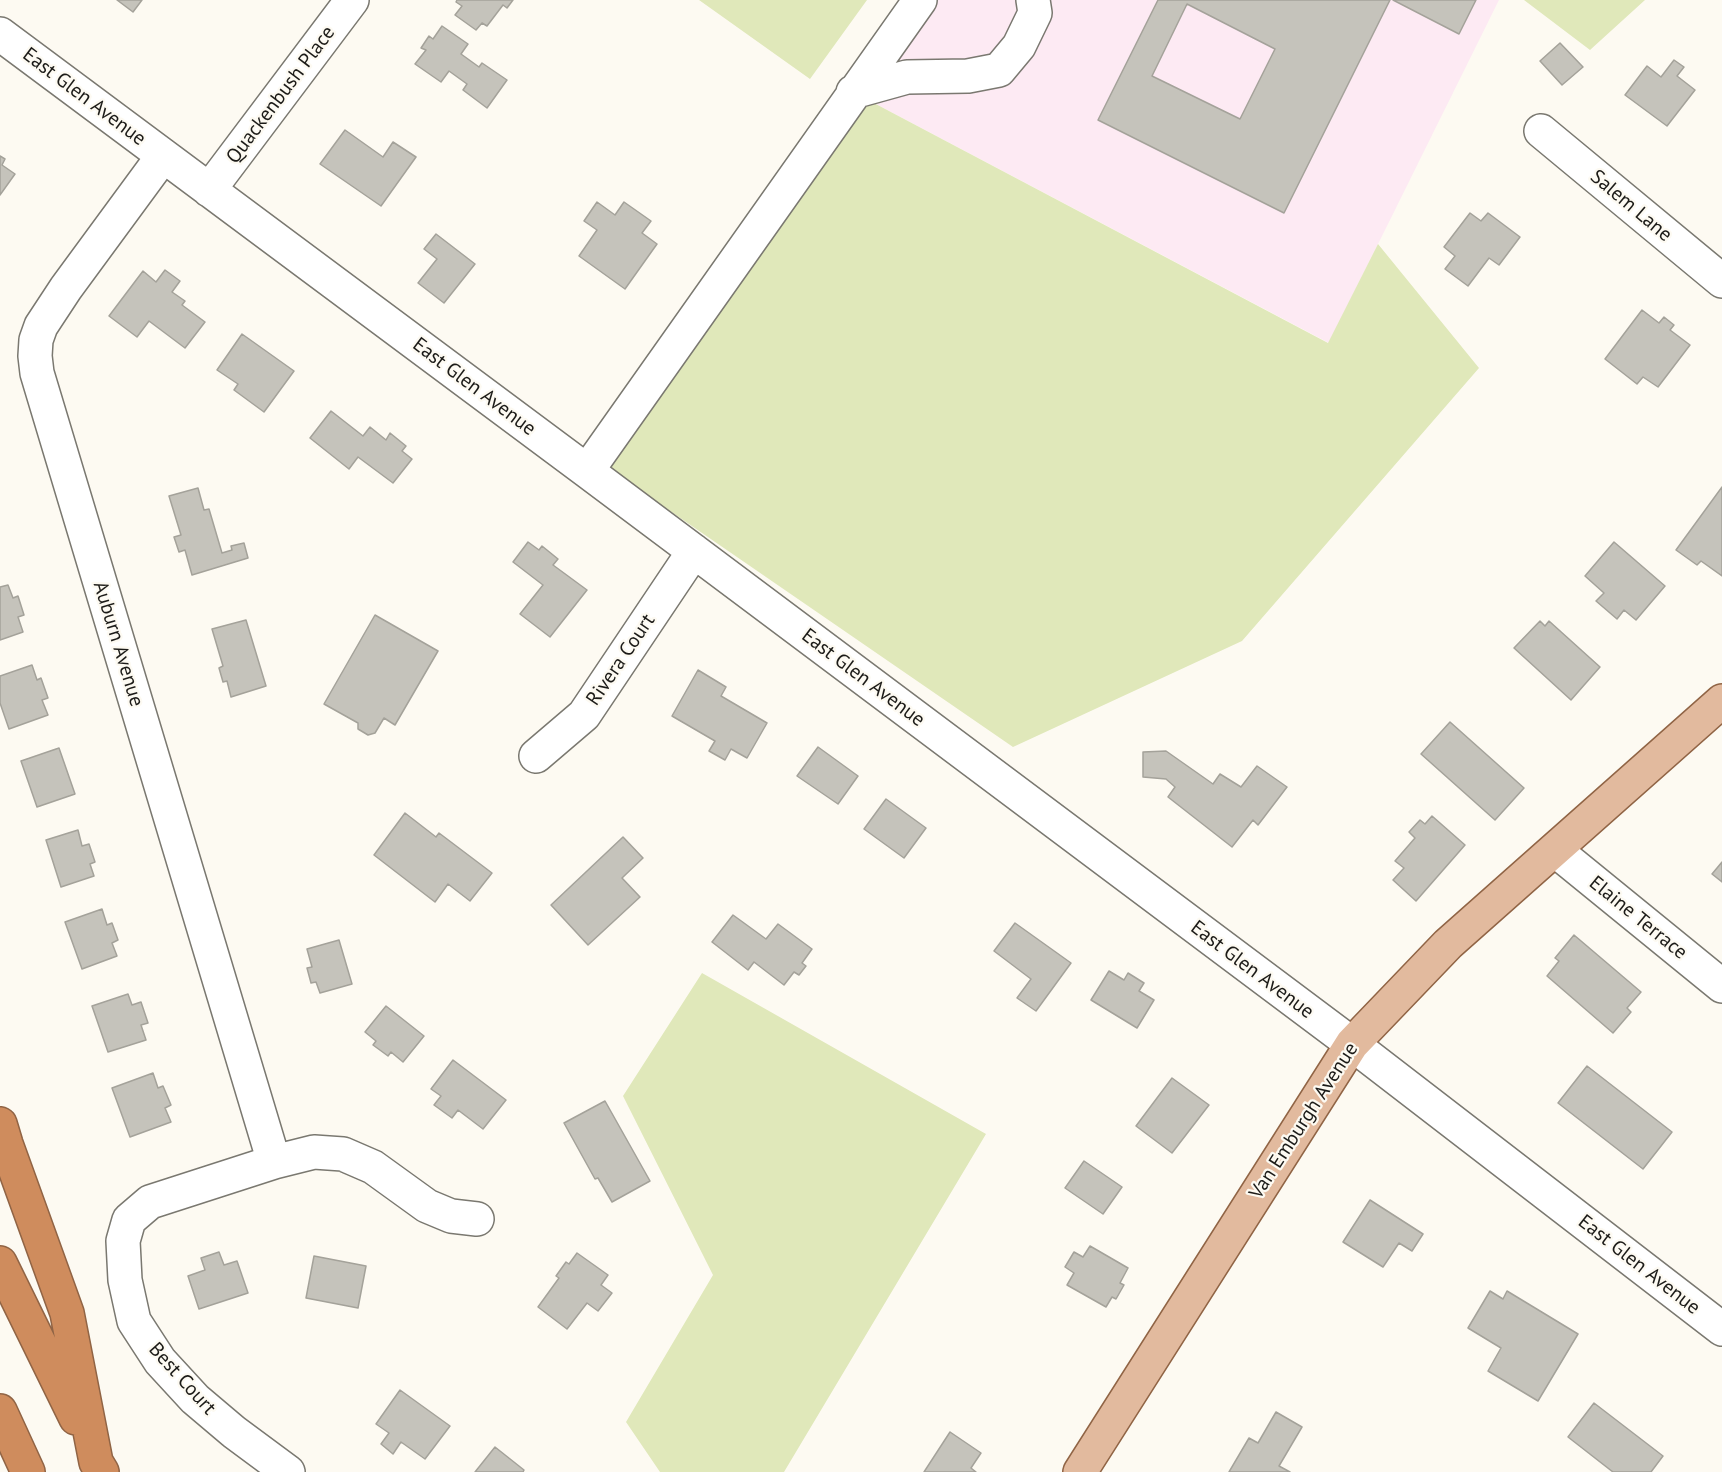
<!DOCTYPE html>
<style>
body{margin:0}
canvas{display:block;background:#fdfaf2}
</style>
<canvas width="1722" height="1472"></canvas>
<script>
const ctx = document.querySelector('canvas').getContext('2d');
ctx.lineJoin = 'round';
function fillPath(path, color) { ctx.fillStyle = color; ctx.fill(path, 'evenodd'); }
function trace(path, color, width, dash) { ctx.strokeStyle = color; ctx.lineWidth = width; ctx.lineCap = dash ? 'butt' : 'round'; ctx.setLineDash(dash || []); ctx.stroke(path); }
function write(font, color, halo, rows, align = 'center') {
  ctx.font = font + ' "PT Sans",sans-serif'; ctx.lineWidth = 4.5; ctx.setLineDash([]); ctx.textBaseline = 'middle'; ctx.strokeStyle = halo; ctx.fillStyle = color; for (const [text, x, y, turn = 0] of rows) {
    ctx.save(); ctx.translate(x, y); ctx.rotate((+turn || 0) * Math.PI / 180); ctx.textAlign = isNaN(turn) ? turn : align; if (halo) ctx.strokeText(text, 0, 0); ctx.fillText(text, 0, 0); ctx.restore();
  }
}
fillPath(new Path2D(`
 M920,0H1499L1329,343L853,92Z`), '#fdeaf3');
fillPath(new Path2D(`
 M699,0H867L810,79Z
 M1524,0H1645L1590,50Z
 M853,92L1328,343L1378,244L1479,368L1242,641L1013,747L596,460Z
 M702,973L986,1134L784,1472H660L626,1422L713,1275L623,1096Z`), '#e0e8ba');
const building = new Path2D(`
 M117,0H142L133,12Z
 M457,0H513L507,8L503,5L487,26L482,23L476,30L455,15L462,6L456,2Z
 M1158,0H1390L1284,213L1098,120ZM1187,4L1275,49L1240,119L1152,76Z
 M1393,0H1476L1459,34Z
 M442,26L468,44L461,54L479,67L482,63L507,80L487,108L463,90L467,84L449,71L441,82L415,64L426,50L421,48L429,36L433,39Z
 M1560,43L1583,67L1562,85L1540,61Z
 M1674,60L1684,67L1677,76L1695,90L1667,126L1625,95L1647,66L1661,77Z
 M345,130L383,157L393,142L416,157L381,206L320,164Z
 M0,156L5,159L2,165L15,174L0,195Z
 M597,202L615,215L624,202L651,221L642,233L657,244L625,289L579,256L597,230L584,221Z
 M1470,213L1481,221L1488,213L1520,237L1499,265L1489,258L1468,286L1445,269L1455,256L1444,247Z
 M436,234L475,264L444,303L418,283L437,259L424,249Z
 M165,270L180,281L172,292L185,301L182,305L205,322L185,348L149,321L137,337L109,316L143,271L156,282Z
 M1642,310L1659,323L1664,317L1674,325L1670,330L1690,345L1658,387L1643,377L1637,384L1605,359Z
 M242,334L294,371L264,412L234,390L238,384L217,370Z
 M331,411L363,436L370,427L386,440L390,433L406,446L402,451L412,459L393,483L358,457L349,469L310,438Z
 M1722,487V576L1701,561L1697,565L1676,550Z
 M198,488L204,510L209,509L222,553L232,550L231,546L244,543L248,558L192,575L185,550L179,552L174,537L181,535L169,496Z
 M528,542L539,550L542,546L558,559L553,565L587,590L550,637L520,614L543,585L513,562Z
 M1614,542L1665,586L1636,620L1624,610L1617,619L1596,601L1604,593L1585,576Z
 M8,585L13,598L18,596L24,615L18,617L23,632L0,640V587Z
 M375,615L438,651L395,725L384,718L375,733L368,735L358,729V723L324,704Z
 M246,620L266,686L231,697L227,681L223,682L219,668L223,666L212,629Z
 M1540,621L1545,626L1549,621L1600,667L1571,700L1514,648Z
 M32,665L37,680L41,678L48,698L42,700L48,715L9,729L0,703V676Z
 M698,670L726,687L721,696L767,723L747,758L731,749L725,760L709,751L715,741L672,716Z
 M1450,722L1524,788L1495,820L1421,754Z
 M818,747L858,776L838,804L797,776Z
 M59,748L75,794L37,807L21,761Z
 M1166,751L1213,784L1220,774L1241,787L1257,766L1287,787L1258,825L1253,820L1232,847L1168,797L1175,787L1166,779L1143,777V752Z
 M886,799L926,828L904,858L864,829Z
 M405,813L436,837L439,833L492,873L470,901L448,884L435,902L374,855Z
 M1432,816L1465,845L1416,901L1393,880L1404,868L1395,861L1415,838L1409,832L1420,820L1425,824Z
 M78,830L82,846L89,844L95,862L90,864L94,876L61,887L46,840Z
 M623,837L643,858L622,878L640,897L588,945L551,905Z
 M1722,862V882L1712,874Z
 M102,909L107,925L112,923L118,940L112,943L117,956L82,969L65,922Z
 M733,915L766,939L778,924L812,949L802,963L806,966L799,975L794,972L784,985L754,962L748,970L712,942Z
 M1015,923L1071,963L1036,1011L1017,998L1031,979L994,951Z
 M1574,935L1641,992L1627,1008L1631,1012L1613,1033L1547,976L1559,961L1555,958Z
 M339,940L352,984L320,993L316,982L311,983L307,968L312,967L307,949Z
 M1109,971L1124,980L1128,973L1144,983L1139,991L1154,1000L1137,1028L1091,1000Z
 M128,994L132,1005L141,1002L148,1023L141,1025L146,1040L108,1052L92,1006Z
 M386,1006L424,1036L403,1062L391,1052L388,1056L373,1045L376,1041L365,1032Z
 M453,1060L506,1100L483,1129L458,1110L452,1118L434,1105L441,1096L431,1089Z
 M1587,1066L1672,1132L1643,1169L1558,1103Z
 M153,1073L158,1088L163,1086L171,1105L165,1108L171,1122L130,1137L112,1088Z
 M1172,1078L1209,1105L1172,1153L1136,1126Z
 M605,1101L650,1181L612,1202L598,1178L595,1179L564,1123Z
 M1084,1161L1122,1187L1103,1214L1065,1188Z
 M1370,1200L1423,1234L1412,1251L1399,1243L1383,1267L1343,1242Z
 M1090,1246L1128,1268L1120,1283L1124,1285L1116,1299L1112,1297L1106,1307L1067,1285L1074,1273L1065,1267L1074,1252L1083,1257Z
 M219,1252L224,1265L237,1261L248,1293L199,1309L188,1276L205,1270L201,1258Z
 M577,1253L608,1275L601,1285L612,1293L598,1311L587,1303L567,1329L538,1307L559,1278L556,1276L566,1262L569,1264Z
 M314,1256L366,1266L358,1308L306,1298Z
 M1490,1291L1503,1299L1507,1291L1578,1334L1538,1401L1488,1371L1501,1348L1468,1328Z
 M400,1390L450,1426L425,1459L401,1442L393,1454L381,1444L389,1433L376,1424Z
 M1594,1403L1663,1456L1651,1472H1613L1568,1437Z
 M1276,1412L1302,1427L1279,1466L1290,1472H1229L1249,1438L1258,1443Z
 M950,1432L981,1453L971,1468L976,1472H924Z
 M495,1447L524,1470L523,1472H475Z`);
fillPath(building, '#c5c3bb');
trace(building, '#a4a29a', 1.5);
const minor = new Path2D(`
 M0,34L587,471L1352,1044L1722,1329
 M853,92L907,77L968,76L999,70L1019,46L1035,13L1033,0
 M1541,131L1722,281
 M163,156L66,288L41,326L36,340L35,356L37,373L274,1162
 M209,190L352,0
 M587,471L920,0
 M536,756L584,715L694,551
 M1555,850L1722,986
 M288,1472L234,1432L195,1399L160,1361L134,1321L125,1280L123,1241L129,1220L150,1202L274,1162L314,1152L343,1154L373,1167L427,1206L451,1216L477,1219`);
const major = new Path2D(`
 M1080,1472L1352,1044L1448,944L1722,701`);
const highway = new Path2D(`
 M0,1124L6,1144L67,1313L96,1462L102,1472
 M0,1263L76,1418
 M0,1411L28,1472`);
trace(minor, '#7a7870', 36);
trace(major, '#906445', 36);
trace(highway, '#906445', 36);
trace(minor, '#fff', 33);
trace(major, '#e2ba9e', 33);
trace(highway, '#cf8c5d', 33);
write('20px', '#1c1b18', '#fdfaf2', [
 ["Quackenbush Place",281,95,-53],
 ["East Glen Avenue",84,97,37],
 ["Salem Lane",1631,206,40],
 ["East Glen Avenue",474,387,37],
 ["Auburn Avenue",118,644,73],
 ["Rivera Court",621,660,-56],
 ["East Glen Avenue",863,678,37],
 ["Elaine Terrace",1638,918,39],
 ["East Glen Avenue",1252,970,37],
 ["Van Emburgh Avenue",1304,1121,-57],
 ["East Glen Avenue",1639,1265,38],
 ["Best Court",182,1379,48]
]);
</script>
